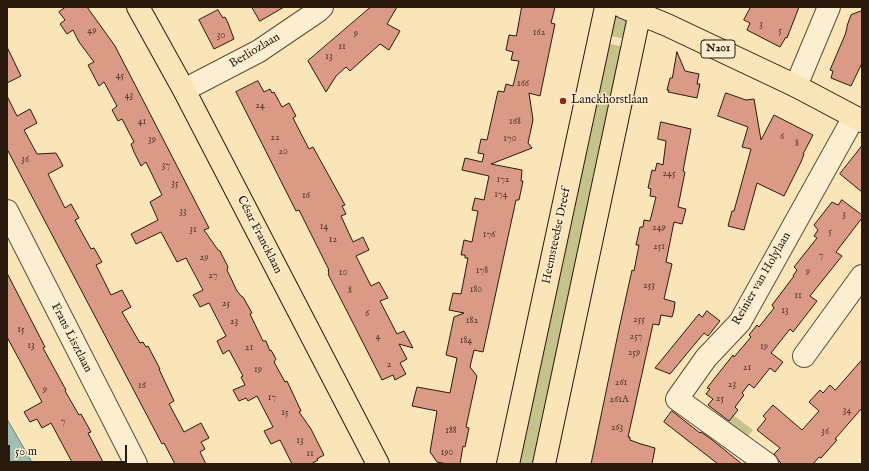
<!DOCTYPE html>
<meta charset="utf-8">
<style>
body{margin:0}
#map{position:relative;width:869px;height:471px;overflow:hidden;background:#f9e5b8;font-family:"IM FELL English",serif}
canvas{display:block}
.frame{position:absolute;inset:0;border:8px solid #2a1a0d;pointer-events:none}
.scale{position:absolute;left:8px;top:445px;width:119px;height:18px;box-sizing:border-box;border:2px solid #2a1a0d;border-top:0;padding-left:5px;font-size:12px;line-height:14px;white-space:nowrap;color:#2a1a0d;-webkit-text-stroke:3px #fbeed1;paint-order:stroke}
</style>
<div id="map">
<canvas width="869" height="471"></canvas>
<div class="frame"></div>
<div class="scale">50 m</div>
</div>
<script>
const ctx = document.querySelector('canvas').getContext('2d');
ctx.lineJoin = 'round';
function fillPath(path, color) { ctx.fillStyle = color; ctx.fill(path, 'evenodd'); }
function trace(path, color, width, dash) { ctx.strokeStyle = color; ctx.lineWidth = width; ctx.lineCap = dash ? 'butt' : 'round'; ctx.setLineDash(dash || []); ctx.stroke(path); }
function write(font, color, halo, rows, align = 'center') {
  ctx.font = font + ' "IM FELL English",serif'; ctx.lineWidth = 3; ctx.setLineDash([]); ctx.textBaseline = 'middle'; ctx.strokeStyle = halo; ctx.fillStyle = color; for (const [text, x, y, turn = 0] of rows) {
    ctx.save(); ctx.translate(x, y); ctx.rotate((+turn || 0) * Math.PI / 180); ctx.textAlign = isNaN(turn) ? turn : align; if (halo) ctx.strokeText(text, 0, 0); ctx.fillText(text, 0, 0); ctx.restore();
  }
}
fillPath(new Path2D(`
 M617,12L629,18L625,39L607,35L612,16Z
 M606,43L624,47L534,464H517Z
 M733,415L753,430L747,437L728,423Z`), '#c3c38b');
const water = new Path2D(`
 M7,419L33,464H7Z`);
fillPath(water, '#9ebfb2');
trace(water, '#707d70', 1);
const building = new Path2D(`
 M66,7H87L115,46L209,228L204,230L218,250L220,251L228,267L227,270L237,291L241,296L243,297L252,313L250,314L263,341H266L270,351L271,350L276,359L274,362L285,382L287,381L301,411L299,412L311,429L324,455L317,459L318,460L311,464H292L280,440L271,444L264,431L273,427L257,396L248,401L246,398L239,401L233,390L245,385L241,377L243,376L229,350L223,354L217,341L226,336L209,303L200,307L197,301L193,295L203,290L186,258L177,262L161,232L136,244L131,234L158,220L150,202L162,195L146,162L141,166L134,152L131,144L134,142L122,119L118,121L112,110L117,106L104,82L99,86L88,65L94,62L79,42L73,30L67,34L60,24L65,20L59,12Z
 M252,7H284L260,21Z
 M371,7H397L387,24L400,31L389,50L380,44L350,71L346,67L336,76L326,92L308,61Z
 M522,7H555L551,23L555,24L540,96L529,93L533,120L528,143L532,148L491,164L522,170L521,181H523L519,200H516L483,352L474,350L470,367L477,376L466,427L469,428L465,447L463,446L460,464H447L437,462L430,452L437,411L412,406L417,387L450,393L457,358L446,355L454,317L464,313L449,310L453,293L461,294L468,258H465V255H461L464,240L472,242L478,211L472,210L475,198L484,200L489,176L462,170L465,158L482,162L484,154L478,153L481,139L487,140L498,91L504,92L506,84L513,86L519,61L511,60L513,52L506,50L509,35L516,36Z
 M751,7H799L787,38L786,37L780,47L747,30L750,23L744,20Z
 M218,10L223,18L225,17L228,23L234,39L214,49L199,20Z
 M862,11V63L851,86L831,78L833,71L830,70L845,35L847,28V26L851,15Z
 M7,47L21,76L7,83Z
 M677,52L685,71L699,74L697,84H700L697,98L668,92L669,90H667L670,78H672Z
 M258,81L264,92L270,89L272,93L274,92L282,107L289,103L296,116L293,118L309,149L313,147L345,205L342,206L346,214L341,216L353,242L363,237L369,250L356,256L371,286L379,282L388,298L380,301L397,334L404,331L413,348L399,344L407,359L400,363L406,374L395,380L393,375L382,380L328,274L329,273L328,270H329L299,210L296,211L236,92Z
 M726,93L746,100L754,99L761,140L774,115L813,135L803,154H804L801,162L784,196L757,183L744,230L728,226L732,211H734L751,149L742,147L748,127L718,116Z
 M7,96L17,116L30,109L37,123L24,130L37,154L56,153L60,160L63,166L48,174L65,208L71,204L79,218L75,220L91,249L94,248L102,262L96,265L111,295L122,290L131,307L122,312L140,343L143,342L146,347L148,346L160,369H159L174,401L169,404L184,432L201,423L209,438L201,442L205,449L200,452L206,464H175L164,443L162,444L7,149Z
 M661,122L691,129L683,171L685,172L678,207L686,209L682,224L674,222L666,262L672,264L664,299L675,302L674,310L672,317L661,315L659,325L653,324L628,437H630V440L641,444L655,448L652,464H591L619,329L632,270L634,271L639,245H636L640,227H643L644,220L650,221L656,197L650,196L651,189L648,188L652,170L655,171L657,163L663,165L666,141L658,139Z
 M862,146V192L840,174Z
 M842,200L862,215V218L836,252L842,256L810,296L817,301L793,332L790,329L771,353L783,362L775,372L770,368L754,388L749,384L742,393L744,395L735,407L738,410L729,421L708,405L713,399L706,394L710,389L707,388L733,355L734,357L751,337L749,335L757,325L759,327L774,308L772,305L794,276H793L797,270L794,267L817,238L814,236L818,230L814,225L832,202L838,205Z
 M7,273L45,347L43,348L66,390L65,391L79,415L81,414L91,432L88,433L104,464H73L51,423L42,428L37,419L30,422L24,412L42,402L7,337Z
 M707,311L720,321L708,336L704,333L670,374L655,368L699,314L702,317Z
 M862,360V408L835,439L837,440L821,458L819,457L813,464H782L779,461L774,454L780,448L757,430L766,419L763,416L773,405L802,430L819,411L809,402L820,390L823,393L830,385L835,390Z
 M672,411L700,433L701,432L711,439L742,464H718L664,422Z`);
fillPath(building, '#db9a86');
trace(building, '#2a1a0d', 1);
const minor = new Path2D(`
 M796,86L829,7
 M184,90L259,51L318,11L322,7
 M7,211L136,464
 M804,356L862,276
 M767,464L677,399L706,358L740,322L854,117`);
const major = new Path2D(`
 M138,7L184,90L378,464
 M623,7L667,25L796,86L862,121
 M508,464L606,7
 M544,464L641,7`);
trace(minor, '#5e4d38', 24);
trace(major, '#2a1a0d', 24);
trace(minor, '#fbeed1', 22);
trace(major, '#f9e5b8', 22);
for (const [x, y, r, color] of [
 [563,101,4,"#8f2418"]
]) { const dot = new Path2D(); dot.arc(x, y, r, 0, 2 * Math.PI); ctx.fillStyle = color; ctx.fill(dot); trace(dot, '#fbeed1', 1.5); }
write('10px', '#563a2b', null, [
 ["3",761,25],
 ["49",92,31],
 ["5",780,31],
 ["162",539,33],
 ["9",356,34],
 ["30",221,36],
 ["11",342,47],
 ["13",329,57],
 ["45",120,76],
 ["166",523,84],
 ["43",129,96],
 ["24",260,106],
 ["41",142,122],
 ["168",515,122],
 ["6",782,137],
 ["22",275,138],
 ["170",510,139],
 ["39",152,140],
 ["8",797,144],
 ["20",283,152],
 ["36",25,160],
 ["37",166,166],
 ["245",669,174],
 ["172",503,180],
 ["35",175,184],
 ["174",501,195],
 ["16",306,196],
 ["33",183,212],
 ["3",844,215],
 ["14",324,227],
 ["249",659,228],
 ["31",193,230],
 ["5",830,232],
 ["176",489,235],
 ["12",333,240],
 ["251",659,247],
 ["7",821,256],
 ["29",204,258],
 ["178",482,271],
 ["9",808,272],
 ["10",343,273],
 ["27",213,276],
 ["253",649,286],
 ["180",476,290],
 ["8",350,291],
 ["11",798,296],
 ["25",226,304],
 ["13",785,311],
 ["6",367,314],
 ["255",639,320],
 ["182",472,321],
 ["23",234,322],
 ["15",21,330],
 ["4",378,337],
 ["257",636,337],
 ["184",466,341],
 ["13",31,346],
 ["19",764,347],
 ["21",249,348],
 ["259",634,353],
 ["2",389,365],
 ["21",747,368],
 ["19",258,370],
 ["261",621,383],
 ["23",732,385],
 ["16",142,386],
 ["9",45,390],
 ["17",272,398],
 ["25",720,399],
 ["261A",619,400],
 ["34",847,411],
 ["15",285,413],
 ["7",63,422],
 ["263",617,428],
 ["188",451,431],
 ["36",825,432],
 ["13",300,441],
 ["190",447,453],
 ["11",310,454]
]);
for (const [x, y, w] of [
 [718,49,34]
]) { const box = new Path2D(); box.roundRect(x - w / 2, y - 9, w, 18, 3); ctx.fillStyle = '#fbeed1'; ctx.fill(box); trace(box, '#2a1a0d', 1); }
write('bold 11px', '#2a1a0d', null, [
 ["N201",718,49]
]);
write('12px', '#2a1a0d', '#fbeed1', [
 ["Berliozlaan",255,51,-31],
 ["César Francklaan",259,235,63],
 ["Heemsteedse Dreef",557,236,-78],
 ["Reinier van Holylaan",762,279,-60],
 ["Frans Lisztlaan",71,338,63]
]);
write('12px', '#2a1a0d', '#fbeed1', [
 ["Lanckhorstlaan",571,101]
], 'left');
</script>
